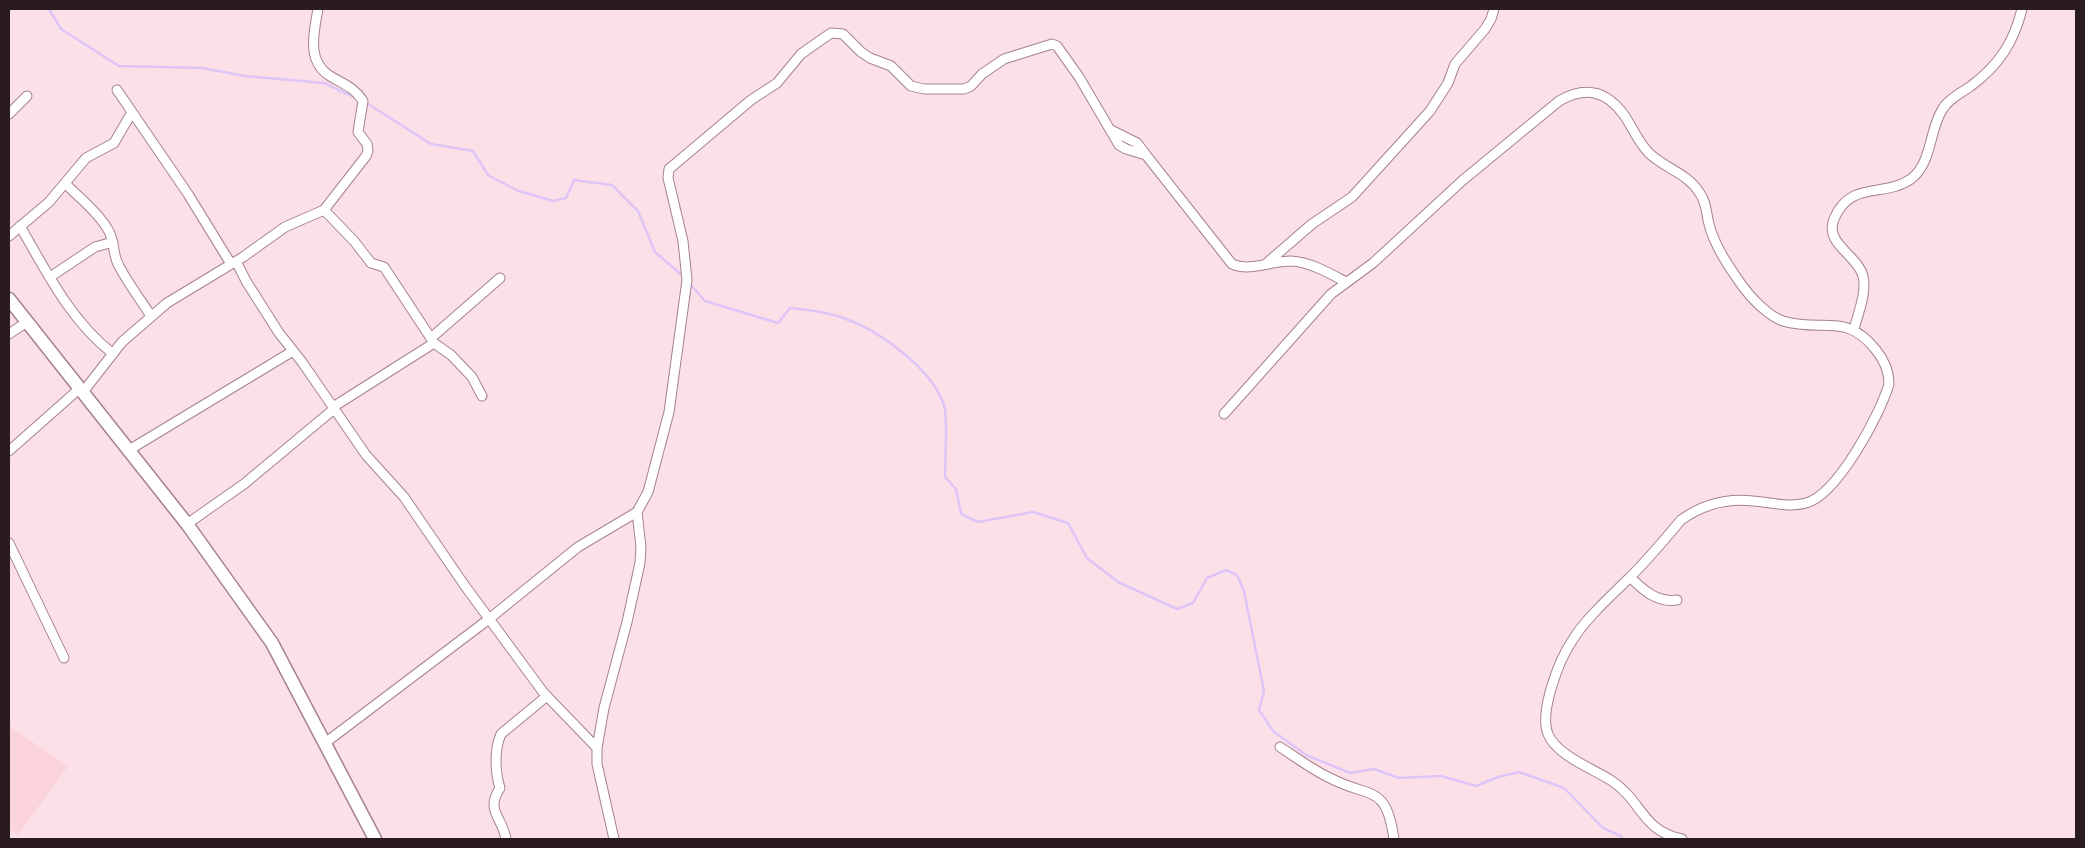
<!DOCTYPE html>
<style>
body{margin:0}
#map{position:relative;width:2085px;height:848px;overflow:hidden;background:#fbe1e7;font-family:Inter,sans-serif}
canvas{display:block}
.frame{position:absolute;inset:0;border:10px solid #2a1b1f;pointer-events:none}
</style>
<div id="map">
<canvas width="2085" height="848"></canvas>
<div class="frame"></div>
</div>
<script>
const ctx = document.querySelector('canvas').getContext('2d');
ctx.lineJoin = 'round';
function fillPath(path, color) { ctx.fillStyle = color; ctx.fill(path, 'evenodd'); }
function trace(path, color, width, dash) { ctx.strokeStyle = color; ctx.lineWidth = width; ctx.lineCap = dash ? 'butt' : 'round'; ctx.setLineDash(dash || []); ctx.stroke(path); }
fillPath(new Path2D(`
 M9,726L68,766L18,835L9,829Z`), '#fbd3dd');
trace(new Path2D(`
 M49,9L61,29L119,66L202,68L245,76L324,83L356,98
 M365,102L431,144L473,151L488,175L516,190L553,201L566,198L574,180L612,185L638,211L655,252L684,277
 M689,283L705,301L778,323L790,308C808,310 829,312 846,319C880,331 932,369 944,405C948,416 945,462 945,477L956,489L961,514L978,522L1033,512L1068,523L1087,558L1118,582L1177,609L1193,603L1207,578L1226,570L1237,575L1244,591L1264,691L1259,710L1273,731L1306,755L1350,773L1374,769L1399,778L1441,776L1476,786L1498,777L1519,772L1564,788L1603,828L1621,836L1622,839`), '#dec5f8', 2.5);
const street = new Path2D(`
 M117,90L188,194L231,264
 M9,114L27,96
 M1111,130L1137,143L1146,155
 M65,183C79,198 96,210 107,228C115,239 112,252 118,264C127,282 140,299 151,316
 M324,210L354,241L371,263L384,267L434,343L451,355L472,377L482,396
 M20,226C46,271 70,320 112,353
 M9,236L49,202L86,158L114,143L132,112
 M236,261L246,281L279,333L302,362L366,455L404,497L465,586L543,692L597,748
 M1268,262L1312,224L1352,197L1430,111L1448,83L1455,64L1485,29L1491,19L1494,9
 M50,277L95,247L113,242
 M1854,329C1858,314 1867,292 1863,276C1857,254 1824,244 1834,219C1850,180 1884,198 1911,179C1932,163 1929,131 1942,110C1948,99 1961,93 1971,86C1999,65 2014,42 2022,9
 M9,334L27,322
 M431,338L500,278
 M83,392L122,342L167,303L243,257L285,227L324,210L366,156L368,151L367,144L358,132L363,101C354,87 343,84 330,76C306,61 314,32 318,9
 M333,407L434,343
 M1224,414L1331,294L1373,263L1463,180L1559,101C1585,86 1606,90 1624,115C1633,128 1638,142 1649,153C1664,168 1687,173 1699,192C1707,203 1706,213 1709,224C1714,245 1729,267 1741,284C1750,297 1768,316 1783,321C1823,333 1845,311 1876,350C1885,361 1889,371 1889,384C1880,415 1837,495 1806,503C1789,508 1770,502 1753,501C1726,498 1702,505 1681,520C1664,540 1647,561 1628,579C1610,597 1585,619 1572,641C1559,660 1539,712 1548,734C1557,756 1594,769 1612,781C1642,801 1642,831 1682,839
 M129,450L293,351
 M9,451L79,389
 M187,524L244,484L334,409
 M9,543L64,658
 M1630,577C1643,590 1657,603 1677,600
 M325,743L489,619L578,547L637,512L648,492L669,412L687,280L683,241L668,178L669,169L751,100L777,83L801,54L831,33L843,34L861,52L870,58L891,66L911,86L924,89H964L971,86L982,74L1004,59L1052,44L1057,46L1079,77L1119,145L1126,149L1146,155L1232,264C1249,272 1272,261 1291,261C1310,262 1329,273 1346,282
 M1280,747C1297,758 1314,771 1332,779C1372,799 1386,784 1394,839
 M506,839C502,816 485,811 500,788C495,772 494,750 501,734L547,696
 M614,839L597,764V748L604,708L627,622L640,563L641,547L637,512`);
const secondary = new Path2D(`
 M9,299L187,524L272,643L375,839`);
trace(street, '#a7828c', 11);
trace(secondary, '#a7828c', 15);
trace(street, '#fff', 9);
trace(secondary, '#fff', 12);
</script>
